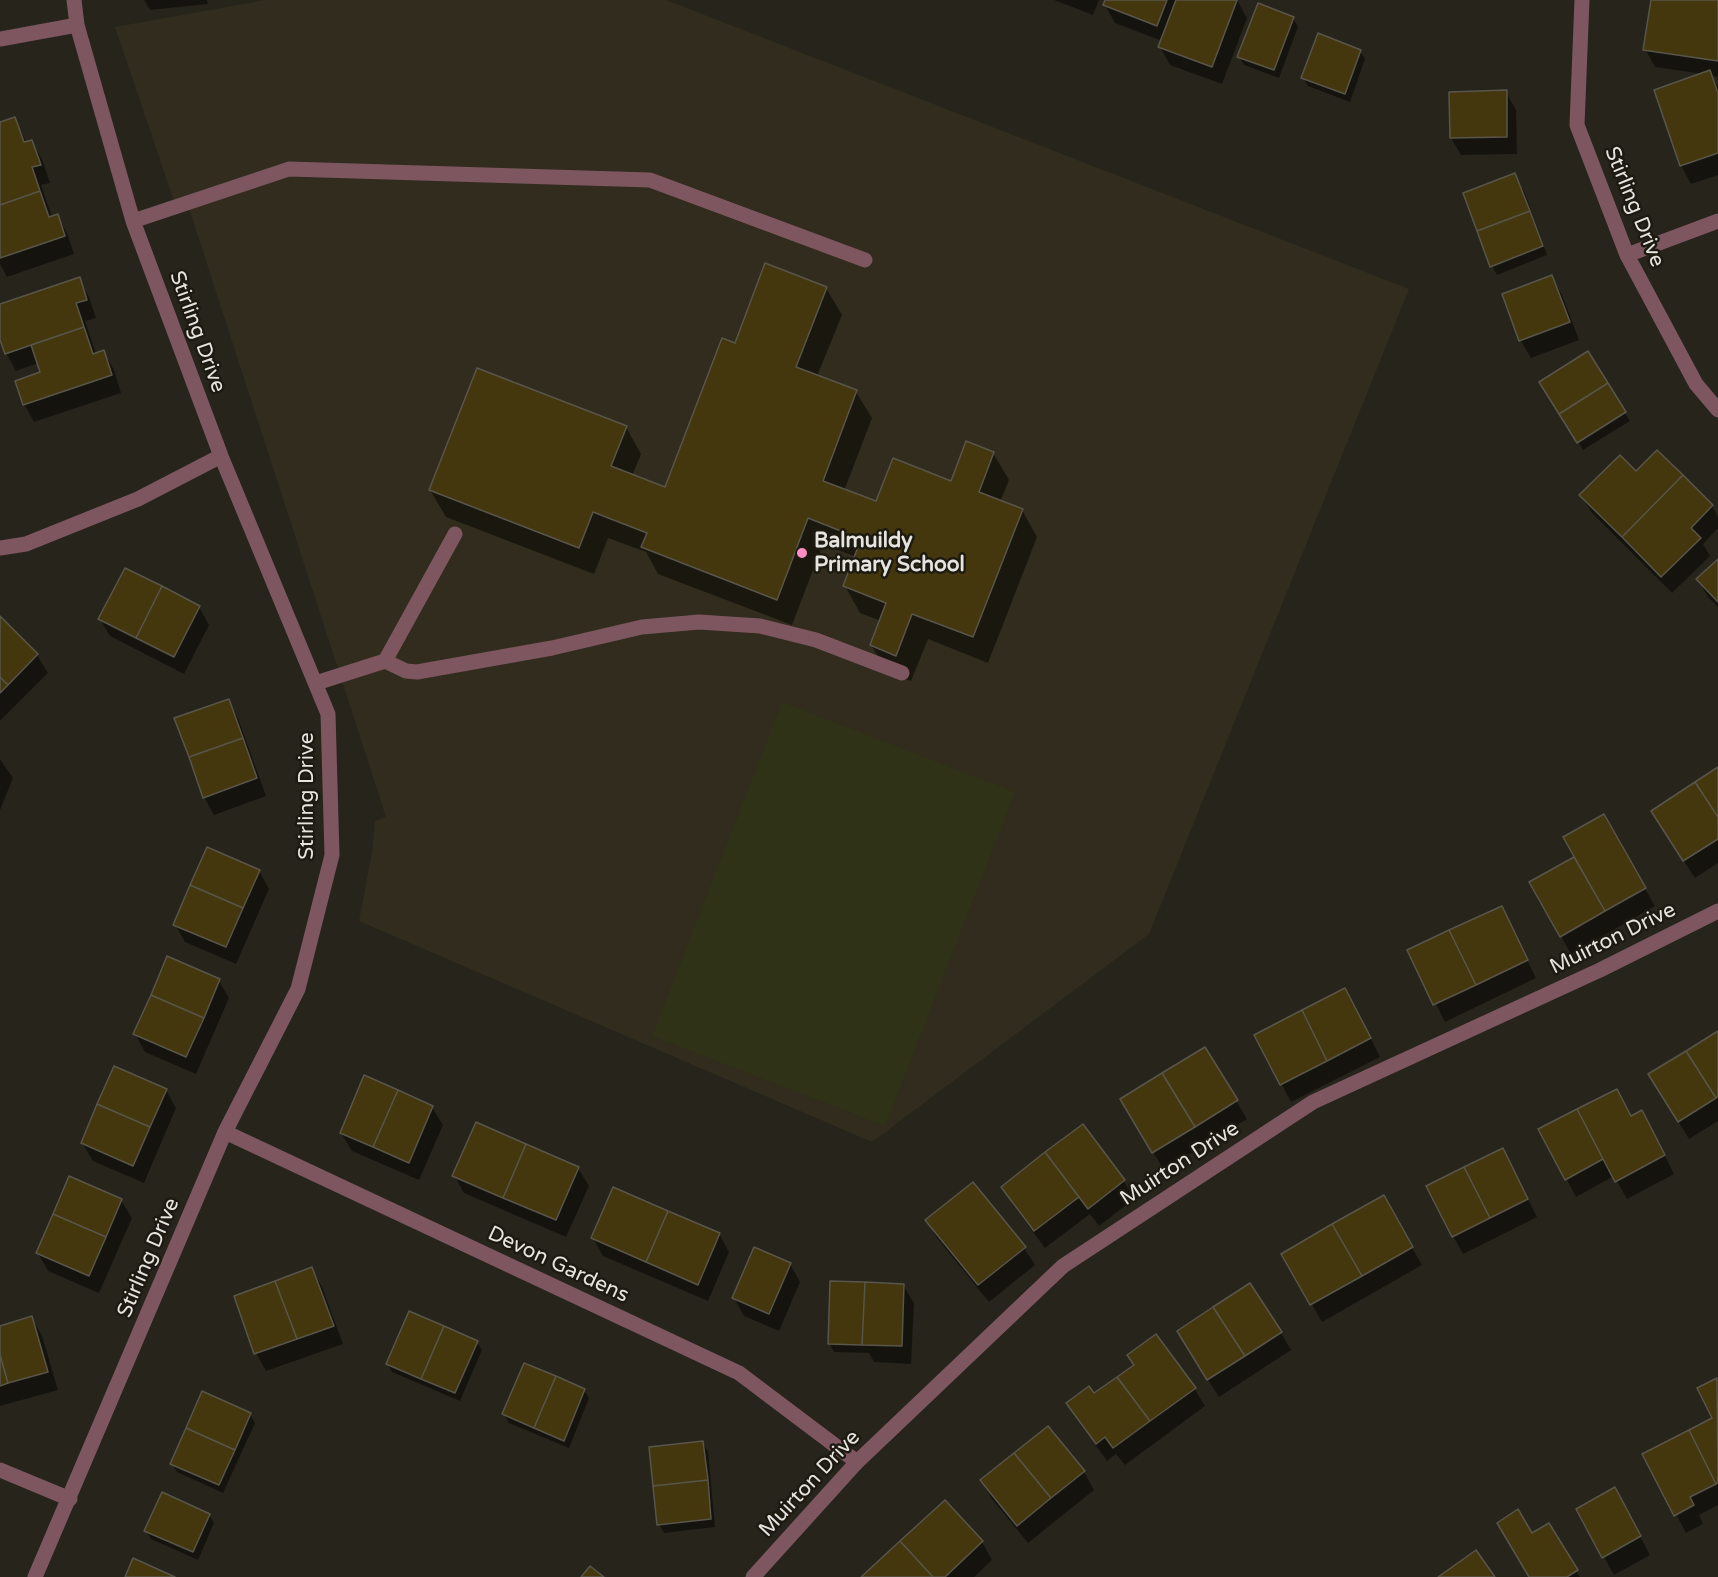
<!DOCTYPE html>
<style>
body{margin:0}
canvas{display:block;background:#26241b}
</style>
<canvas width="1718" height="1577"></canvas>
<script>
const ctx = document.querySelector('canvas').getContext('2d');
ctx.lineJoin = 'round';
function fillPath(path, color) { ctx.fillStyle = color; ctx.fill(path, 'evenodd'); }
function trace(path, color, width, dash) { ctx.strokeStyle = color; ctx.lineWidth = width; ctx.lineCap = dash ? 'butt' : 'round'; ctx.setLineDash(dash || []); ctx.stroke(path); }
function write(font, color, halo, rows, align = 'center') {
  ctx.font = font + ' "Varela Round",sans-serif'; ctx.lineWidth = 5; ctx.setLineDash([]); ctx.textBaseline = 'middle'; ctx.strokeStyle = halo; ctx.fillStyle = color; for (const [text, x, y, turn = 0] of rows) {
    ctx.save(); ctx.translate(x, y); ctx.rotate((+turn || 0) * Math.PI / 180); ctx.textAlign = isNaN(turn) ? turn : align; if (halo) ctx.strokeText(text, 0, 0); ctx.fillText(text, 0, 0); ctx.restore();
  }
}
fillPath(new Path2D(`
 M266,0H666L1409,289L1149,934L872,1142L359,921L372,852L375,821L386,817L187,202L175,204L115,27Z`), '#312c1d');
fillPath(new Path2D(`
 M782,702L1015,792L885,1126L652,1036Z`), '#2f3217');
fillPath(new Path2D(`
 M144,0H207L208,4L150,10Z
 M1054,0H1099L1093,15Z
 M1107,0H1237L1247,18L1222,84L1170,65L1160,47L1162,41L1115,23L1105,5Z
 M1653,0H1718V77L1712,76L1718,87V175L1691,184L1681,166L1655,91L1703,74L1655,67L1645,49Z
 M1293,18L1298,27L1279,78L1244,65L1239,57Z
 M1360,51L1365,59L1350,102L1308,86L1303,78Z
 M1506,92L1516,110L1517,154L1461,155L1451,138Z
 M14,119L27,143L31,141L42,159L50,183L41,185L52,217L57,216L67,233L74,254L7,277L0,264V124Z
 M1514,175L1525,193L1547,255L1497,275L1492,266Z
 M1551,277L1562,295L1579,340L1531,358L1521,341L1504,295Z
 M79,279L89,297L96,318L85,321L96,354L104,352L114,370L121,393L34,422L24,404L42,373L38,363L16,371L6,353L0,336V306Z
 M826,288L842,315L817,376L856,392L872,418L844,491L877,503L952,483L993,453L1009,480L1000,502L1022,510L1037,537L988,663L928,639L911,681L887,672L871,645L881,621L860,613L845,586L856,557L823,544L792,625L658,574L646,552L608,538L594,574L446,517L430,490L626,427L641,454L632,476L666,489L736,345Z
 M1587,353L1630,421L1583,450L1541,382Z
 M1636,473L1712,506L1718,517V528L1703,544L1710,556L1672,593L1592,513L1581,495Z
 M1718,561V607L1708,597L1698,580Z
 M199,607L209,625L184,674L110,636L100,619Z
 M0,619L37,655L48,673L0,721Z
 M228,700L238,718L266,796L214,815L204,797Z
 M0,759L13,778L0,810Z
 M1718,769V863L1695,878L1663,829Z
 M1603,816L1655,906L1571,954L1531,883L1576,857Z
 M259,871L269,889L236,964L185,942L175,924Z
 M1501,907L1536,978L1445,1022L1409,951Z
 M219,981L229,998L196,1074L145,1052L135,1034Z
 M1355,1007L1380,1057L1291,1102L1256,1036Z
 M1718,1033V1121L1689,1139L1661,1093Z
 M1205,1049L1247,1119L1164,1170L1132,1118Z
 M166,1090L176,1108L144,1183L93,1161L82,1143Z
 M1616,1091L1631,1117L1652,1130L1674,1174L1627,1199L1614,1176L1576,1197L1540,1129Z
 M432,1107L443,1125L419,1180L352,1151L341,1133Z
 M1082,1126L1124,1181L1134,1199L1099,1226L1090,1214L1045,1248L1013,1205L1003,1187Z
 M578,1168L589,1186L566,1237L464,1193L454,1175Z
 M1512,1168L1537,1217L1463,1254L1453,1236Z
 M1383,1197L1422,1265L1322,1322L1283,1254Z
 M121,1200L132,1218L99,1293L48,1271L38,1253Z
 M927,1221L1024,1248L1035,1265L989,1302L937,1238Z
 M719,1234L729,1252L708,1301L603,1256L593,1238Z
 M790,1264L800,1282L779,1331L744,1316L734,1298Z
 M312,1269L322,1287L343,1344L266,1371L256,1353L235,1297Z
 M903,1285L914,1303L911,1364L874,1362L869,1353L834,1352L829,1343Z
 M32,1318L42,1336L58,1390L0,1406V1327Z
 M1281,1333L1291,1350L1219,1397L1189,1350Z
 M477,1342L482,1350L460,1401L392,1372L387,1363Z
 M1716,1380L1718,1383V1505L1699,1515L1703,1524L1686,1533L1644,1455L1714,1419Z
 M1194,1388L1205,1406L1125,1465L1116,1454L1107,1461L1078,1421L1068,1403L1094,1396Z
 M584,1390L589,1398L569,1448L509,1423L504,1414Z
 M250,1414L255,1423L223,1493L177,1472L172,1464Z
 M703,1443L708,1451L715,1527L664,1533L659,1524Z
 M1084,1472L1094,1490L1028,1543L992,1499L982,1481Z
 M945,1502L982,1542L992,1560L974,1577H863Z
 M1624,1507L1650,1555L1614,1575L1604,1557Z
 M209,1515L214,1523L198,1560L151,1539L146,1531Z
 M1549,1525L1580,1577H1531L1532,1535Z`), '#0007');
const building = new Path2D(`
 M1105,0H1167L1157,26L1103,5Z
 M1176,0H1237L1212,67L1158,47Z
 M1651,0H1718V61L1643,50Z
 M1258,3L1294,17L1274,70L1237,57Z
 M1318,33L1361,50L1345,94L1301,78Z
 M1710,70L1718,93V153L1680,166L1654,90Z
 M1507,90V137L1450,138L1449,92Z
 M15,117L24,142L32,140L41,165L32,167L40,191L0,205V122Z
 M1515,173L1530,211L1477,231L1463,193Z
 M40,191L49,217L58,214L65,236L0,258V205Z
 M1530,211L1543,246L1490,267L1477,231Z
 M765,263L827,287L796,367L857,390L823,481L876,501L893,458L951,481L966,441L994,452L979,492L1023,509L973,637L912,614L896,656L870,645L886,603L843,586L861,539L808,518L777,600L641,547L647,533L593,512L579,548L429,490L477,368L627,426L611,466L665,487L722,338L735,343Z
 M1552,275L1570,322L1519,341L1502,294Z
 M80,277L87,300L76,303L84,327L5,354L0,340V304Z
 M84,327L93,354L104,350L112,375L23,405L15,381L40,372L31,345Z
 M1588,351L1608,383L1559,414L1539,382Z
 M1608,383L1626,412L1577,443L1559,414Z
 M1657,450L1683,475L1622,537L1579,495L1620,455L1636,471Z
 M1683,475L1713,505L1691,528L1701,538L1661,577L1622,537Z
 M1718,559V602L1696,579Z
 M125,568L162,586L136,638L98,619Z
 M162,586L200,606L174,657L136,638Z
 M0,616L38,654L8,685L0,677Z
 M0,677L8,685L0,693Z
 M229,699L243,738L189,757L174,718Z
 M243,738L257,778L203,798L189,757Z
 M1718,767V817L1695,782Z
 M1695,782L1718,817V839L1683,861L1651,811Z
 M1604,814L1646,888L1605,911L1563,837Z
 M207,847L260,870L243,908L190,885Z
 M1574,857L1605,911L1560,937L1529,882Z
 M190,885L243,908L226,947L173,925Z
 M1502,906L1528,960L1476,985L1449,930Z
 M1449,930L1476,985L1433,1005L1407,950Z
 M167,956L220,979L204,1018L151,995Z
 M1345,988L1371,1038L1327,1061L1302,1010Z
 M151,995L204,1018L186,1057L133,1034Z
 M1302,1010L1327,1061L1280,1085L1254,1035Z
 M1718,1031V1096L1716,1098L1686,1051Z
 M1205,1047L1238,1100L1195,1127L1162,1073Z
 M1686,1051L1716,1098L1678,1122L1648,1074Z
 M114,1066L167,1089L150,1127L97,1104Z
 M1162,1073L1195,1127L1152,1153L1120,1099Z
 M364,1075L398,1090L373,1147L340,1133Z
 M1617,1089L1631,1116L1642,1110L1665,1155L1615,1182L1577,1109Z
 M398,1090L433,1106L409,1163L373,1147Z
 M97,1104L150,1127L133,1166L81,1143Z
 M1577,1109L1603,1159L1565,1180L1538,1129Z
 M476,1122L526,1144L503,1198L452,1176Z
 M1083,1124L1125,1180L1088,1209L1045,1152Z
 M526,1144L579,1167L556,1220L503,1198Z
 M1503,1148L1528,1199L1490,1218L1464,1167Z
 M1045,1152L1079,1197L1034,1231L1001,1187Z
 M1464,1167L1490,1218L1452,1237L1426,1186Z
 M69,1176L122,1199L106,1237L53,1214Z
 M973,1182L1026,1247L978,1285L925,1220Z
 M613,1187L668,1211L646,1262L591,1238Z
 M1384,1195L1413,1247L1362,1276L1332,1224Z
 M668,1211L720,1233L698,1285L646,1262Z
 M53,1214L106,1237L89,1276L36,1253Z
 M1332,1224L1362,1276L1310,1305L1281,1254Z
 M754,1247L791,1263L769,1314L732,1298Z
 M312,1267L334,1326L297,1339L275,1281Z
 M275,1281L297,1339L254,1354L234,1296Z
 M830,1281L865,1282L862,1345L828,1344Z
 M865,1282L904,1284L902,1346L862,1345Z
 M1250,1283L1282,1332L1245,1356L1213,1307Z
 M1213,1307L1245,1356L1207,1380L1177,1331Z
 M409,1311L444,1326L421,1379L386,1364Z
 M32,1316L48,1372L8,1383L0,1355V1326Z
 M444,1326L478,1341L455,1393L421,1379Z
 M1156,1334L1196,1388L1150,1421L1117,1377L1134,1365L1127,1355Z
 M0,1355L8,1383L0,1386Z
 M524,1363L556,1376L534,1428L502,1414Z
 M556,1376L585,1389L564,1441L534,1428Z
 M1117,1377L1150,1421L1113,1448L1105,1437L1096,1444L1066,1403L1089,1386L1094,1393Z
 M1717,1378L1718,1483L1716,1484L1689,1430L1712,1418L1697,1388Z
 M202,1391L251,1413L235,1450L186,1428Z
 M1048,1426L1085,1471L1051,1498L1014,1453Z
 M186,1428L235,1450L219,1485L170,1464Z
 M1689,1430L1716,1484L1690,1497L1694,1505L1674,1516L1642,1454Z
 M703,1441L708,1480L653,1486L649,1447Z
 M1014,1453L1051,1498L1017,1526L980,1480Z
 M708,1480L711,1519L657,1525L653,1486Z
 M1615,1487L1641,1536L1602,1558L1576,1509Z
 M162,1492L210,1514L193,1552L144,1531Z
 M945,1500L983,1541L945,1577H933L900,1541Z
 M1518,1509L1532,1533L1549,1523L1578,1570L1567,1577H1529L1497,1523Z
 M900,1541L933,1577H861Z
 M1476,1550L1495,1577H1438Z
 M133,1558L175,1577H125Z
 M590,1566L604,1577H581Z`);
fillPath(building, '#44370d');
trace(building, '#58554b', 1.5);
trace(new Path2D(`
 M1582,0L1577,125L1627,255L1696,384L1718,410
 M0,39L77,25
 M133,221L289,169L650,180L865,260
 M1627,255L1718,221
 M0,548L26,544L138,499L221,456
 M385,661L406,671L417,672L552,648L642,627L699,622L760,626L816,640L902,673
 M316,683L385,661L455,534
 M225,1132L739,1373L857,1462
 M0,1470L70,1499
 M35,1577L225,1132L298,989L332,855L328,714L221,456L133,221L77,25L74,0
 M753,1577L857,1462L1063,1266L1313,1102L1600,970L1718,911`), '#7d5660', 15);
for (const [x, y, r, color] of [
 [802,553,6,"#fb8fc5"]
]) { const dot = new Path2D(); dot.arc(x, y, r, 0, 2 * Math.PI); ctx.fillStyle = color; ctx.fill(dot); trace(dot, '#1d1a12', 2); }
write('21px', '#e6e4df', '#1d1a12', [
 ["Stirling Drive",1634,207,68],
 ["Stirling Drive",197,332,70],
 ["Stirling Drive",307,796,-90],
 ["Muirton Drive",1613,939,-26],
 ["Muirton Drive",1180,1164,-33],
 ["Stirling Drive",149,1258,-67],
 ["Devon Gardens",558,1265,25],
 ["Muirton Drive",810,1484,-47]
]);
write('bold 21px', '#e6e4df', '#1d1a12', [
 ["Balmuildy",814,541],
 ["Primary School",814,565]
], 'left');
</script>
